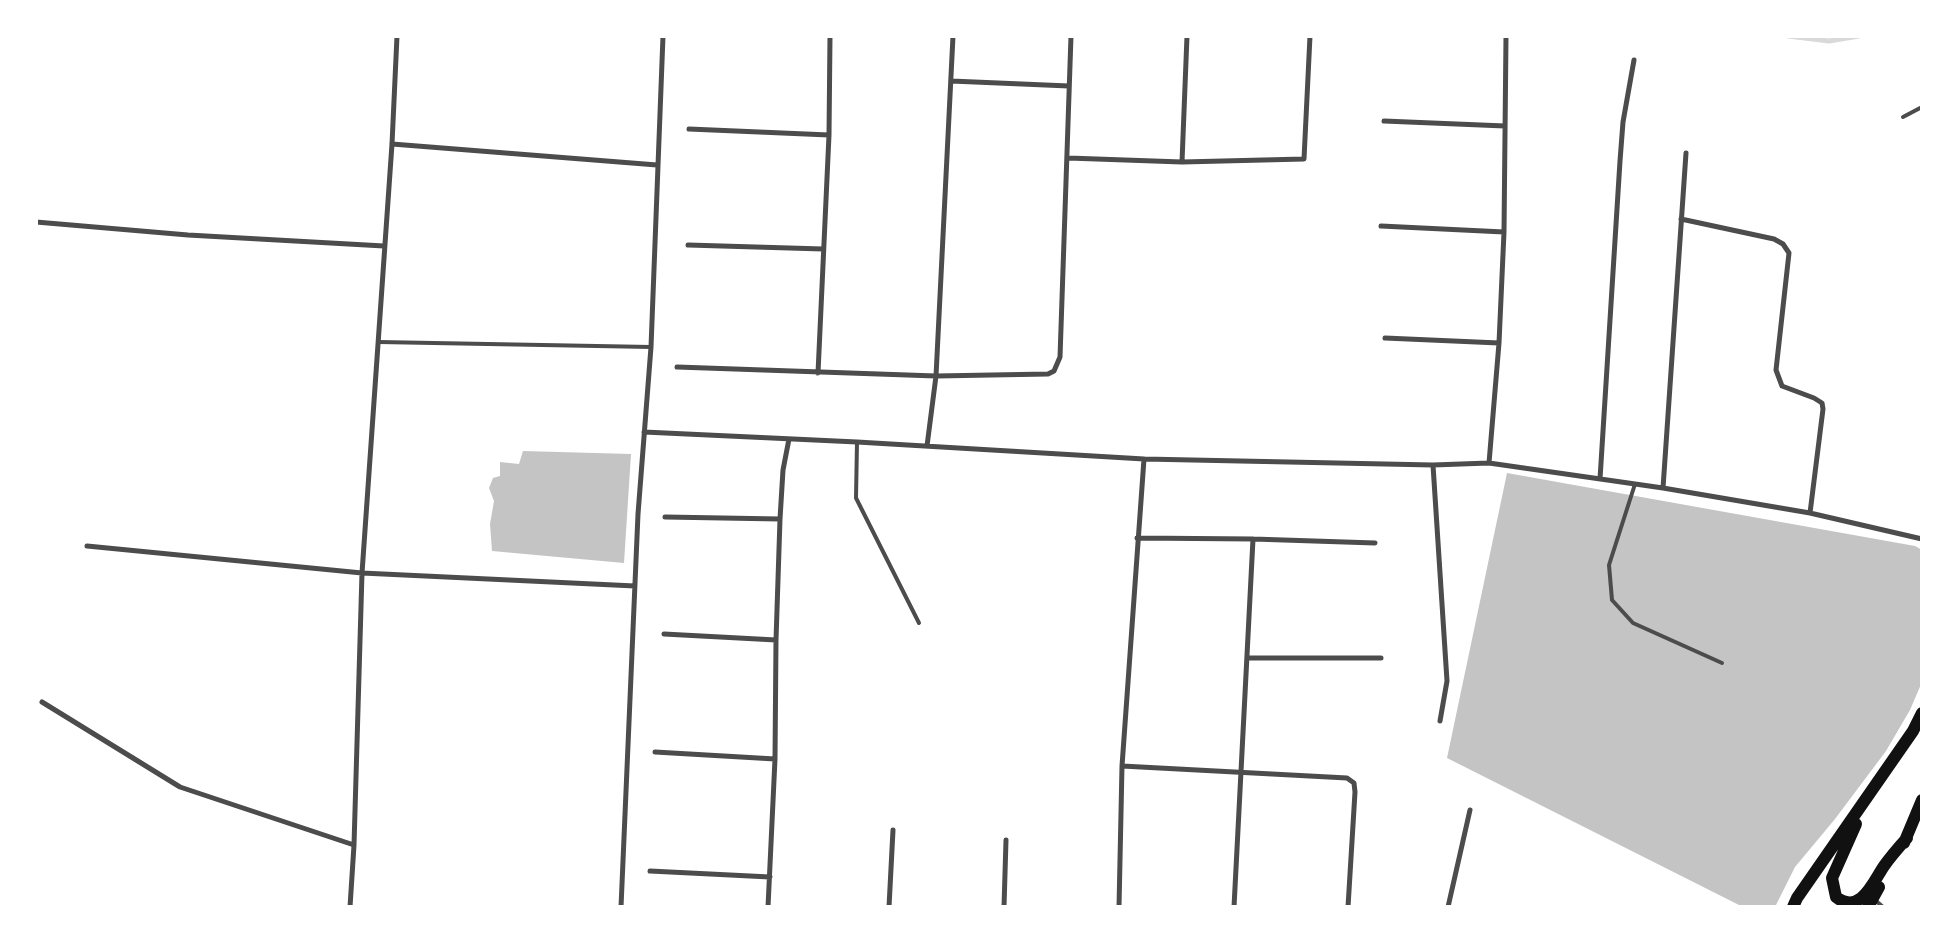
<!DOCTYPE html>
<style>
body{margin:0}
#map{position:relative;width:1958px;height:943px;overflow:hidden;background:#fff;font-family:"DejaVu Sans",sans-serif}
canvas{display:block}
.frame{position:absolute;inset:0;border:38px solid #fff;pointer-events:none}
</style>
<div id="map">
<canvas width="1958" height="943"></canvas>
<div class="frame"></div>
</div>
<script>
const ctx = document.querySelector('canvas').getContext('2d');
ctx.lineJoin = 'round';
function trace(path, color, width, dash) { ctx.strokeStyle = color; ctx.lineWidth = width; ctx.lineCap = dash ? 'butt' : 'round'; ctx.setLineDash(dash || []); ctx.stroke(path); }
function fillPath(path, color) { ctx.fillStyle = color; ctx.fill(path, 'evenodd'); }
trace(new Path2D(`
 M1788,36L1829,41L1859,36`), '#d9d9d9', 5);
fillPath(new Path2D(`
 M523,451L631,454L624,563L492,551L490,524L494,501L489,488L493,478L500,476V462L519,464Z
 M1507,473L1915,546L1922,550V682L1910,710L1886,751L1835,819L1795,867L1775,907H1743L1447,758Z`), '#c4c4c4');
trace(new Path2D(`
 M1903,117L1922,107
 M379,342L651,347
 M857,442L856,498L919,623
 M1635,484L1609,565L1612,600L1633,623L1722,663
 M1875,900L1883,907`), '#4c4c4c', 4);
trace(new Path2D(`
 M951,81L1069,86
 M1384,121L1505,126
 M689,129L829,135
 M392,144L657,165
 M1068,158L1182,162L1304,159L1310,36
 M1182,162L1187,36
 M1681,219L1774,239L1783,244L1789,253L1776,370L1782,386L1814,398L1822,403L1823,409L1810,513
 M36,222L188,235L384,246
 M1381,226L1504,232
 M688,245L823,249
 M1385,338L1499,343
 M677,367L936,376L1048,374L1054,371L1060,357L1071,36
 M818,373L829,135L830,36
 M644,432L857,442L1144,459L1433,465L1489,463L1663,488L1810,513L1922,539
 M927,446L936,376L953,36
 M1489,463L1499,343L1504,232L1506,36
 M1433,465L1447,681L1440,721
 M1600,479L1620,161L1623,122L1634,60
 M1663,488L1686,153
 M665,517L780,519
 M1137,538L1253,539L1375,543
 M87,546L362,573L635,586
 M664,634L776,640
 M1248,658H1381
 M42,702L180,787L354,845
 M655,752L775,759
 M1122,766L1347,778L1354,783L1355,792L1348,907
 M650,871L770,877
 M350,907L354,845L362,573L392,144L397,36
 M621,907L638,514L651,347L663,36
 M768,907L775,759L776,640L780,519L783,470L789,439
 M889,907L893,830
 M1004,907L1006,840
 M1119,907L1122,766L1144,459
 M1234,907L1253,539
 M1448,907L1470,810`), '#4c4c4c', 5);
trace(new Path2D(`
 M1856,824L1832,878L1836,897C1860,916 1873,882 1884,866C1891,856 1899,847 1907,838
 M1904,843L1922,800
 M1793,907L1797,898L1913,731L1922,713
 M1868,907L1879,887`), '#111', 12);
</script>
